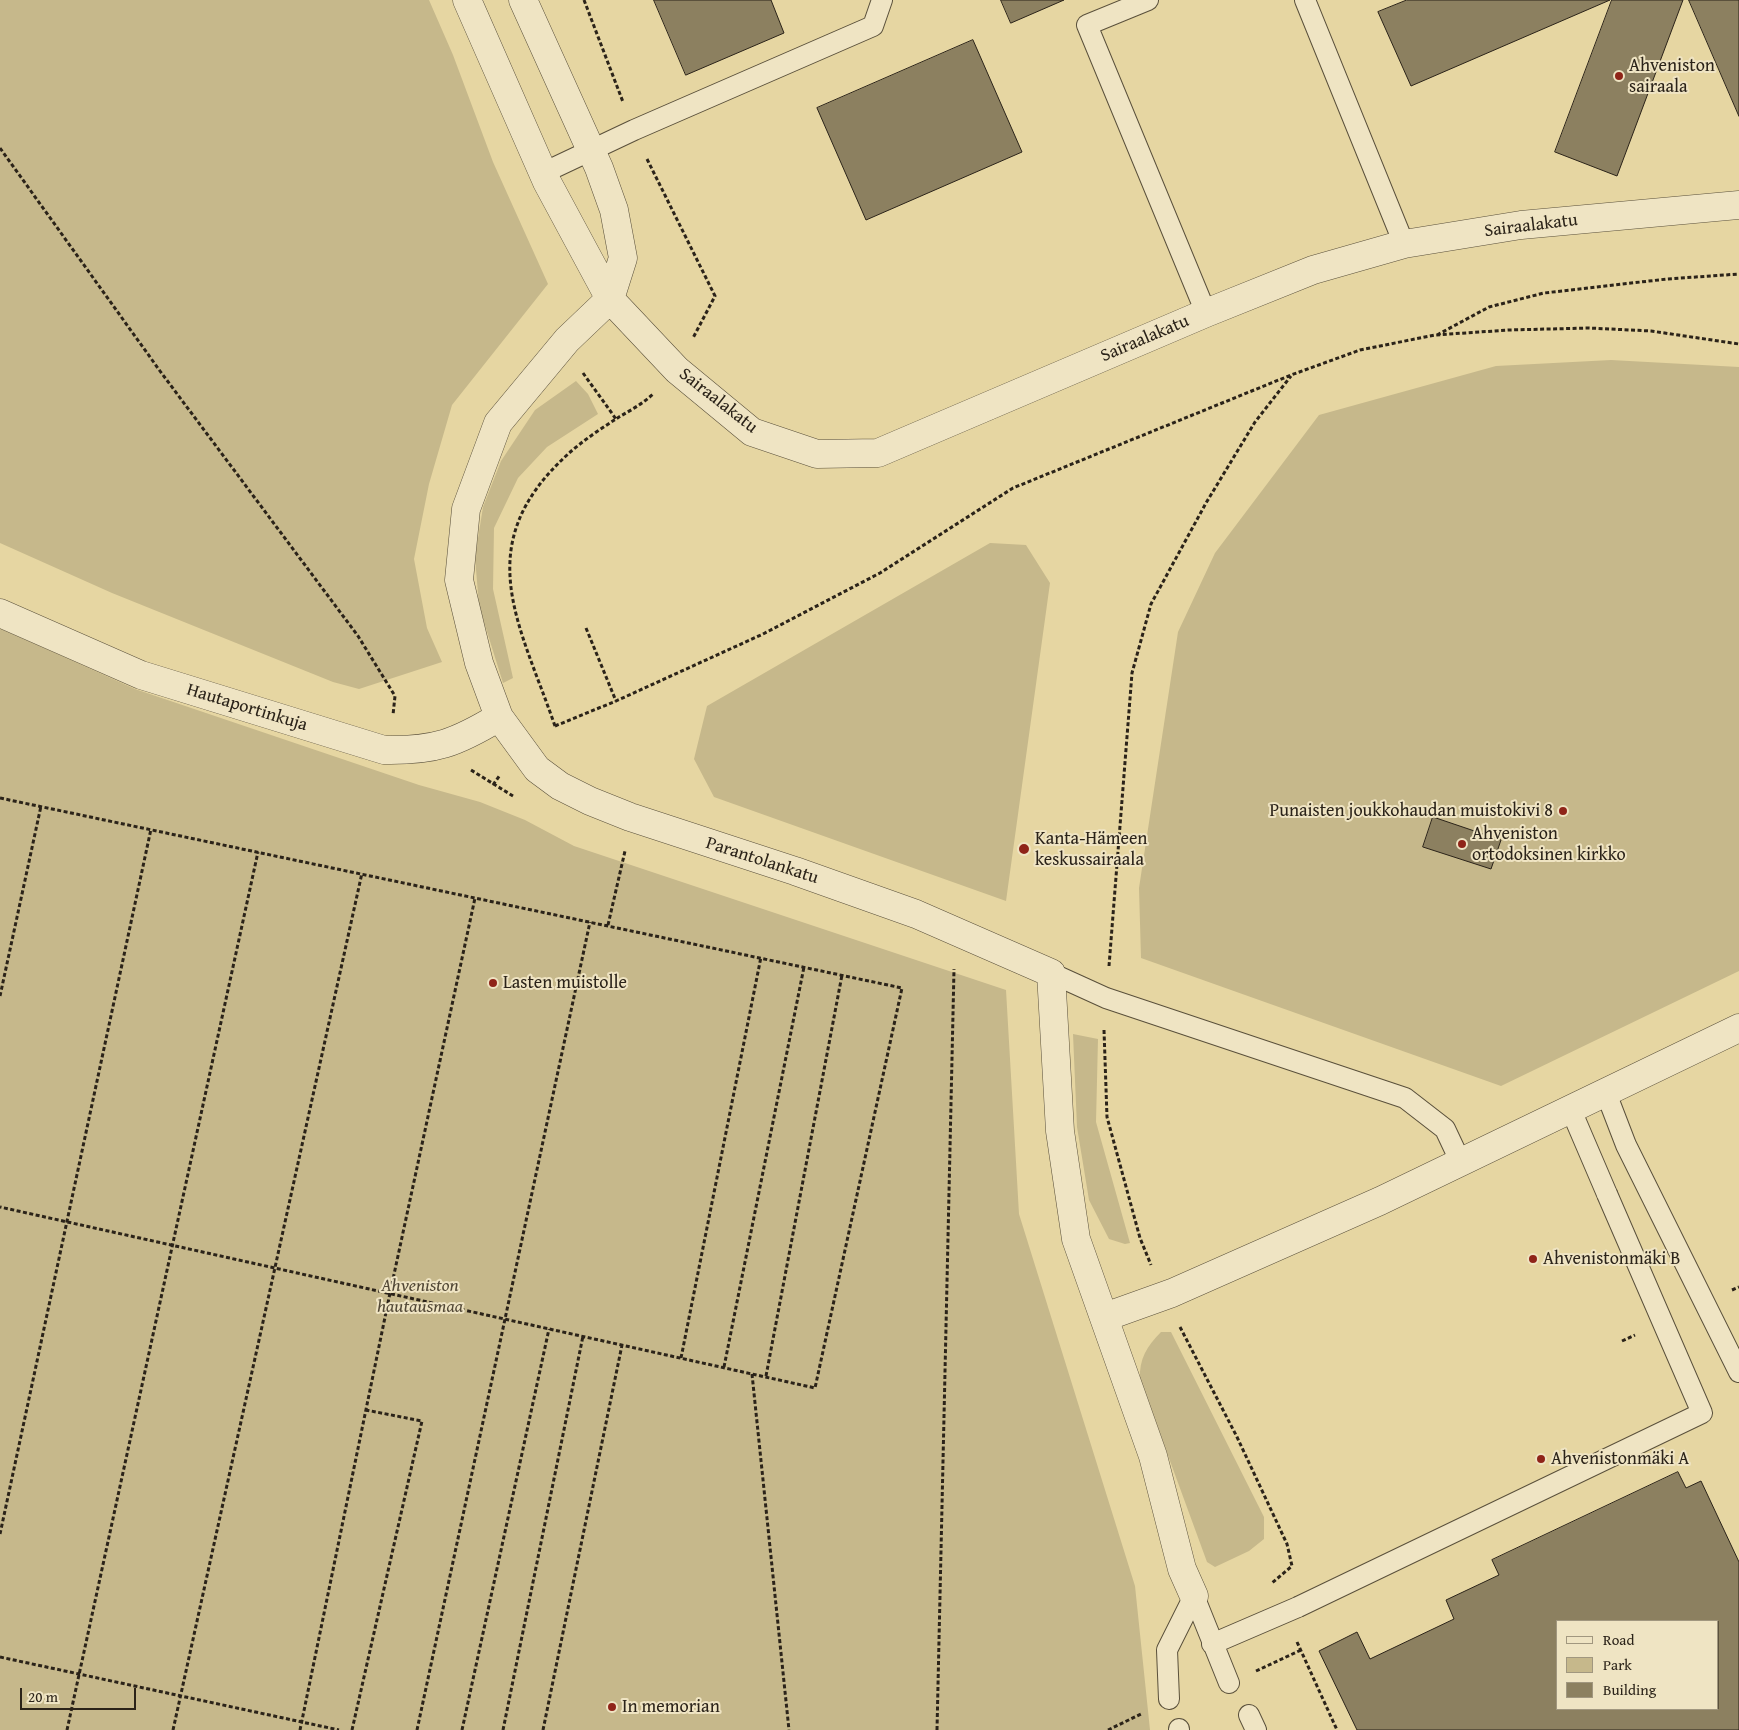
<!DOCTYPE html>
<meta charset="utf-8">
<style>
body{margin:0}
#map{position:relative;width:1739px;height:1730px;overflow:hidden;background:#e6d6a2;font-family:"Gentium Book Plus",serif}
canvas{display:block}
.legend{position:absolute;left:1556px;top:1620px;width:162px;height:90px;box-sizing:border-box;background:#efe4c3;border:1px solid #a1977f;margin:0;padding:6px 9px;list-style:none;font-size:15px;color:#2b2319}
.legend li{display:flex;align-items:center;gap:10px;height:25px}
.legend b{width:25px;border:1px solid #a1977f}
.scale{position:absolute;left:20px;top:1688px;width:116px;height:22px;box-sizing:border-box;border:2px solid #2b2319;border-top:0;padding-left:6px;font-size:15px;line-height:18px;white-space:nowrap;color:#2b2319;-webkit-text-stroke:4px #efe4c3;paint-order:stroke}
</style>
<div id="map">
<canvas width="1739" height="1730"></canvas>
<ul class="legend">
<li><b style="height:6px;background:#efe4c3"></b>Road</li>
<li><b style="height:14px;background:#c6b88b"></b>Park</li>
<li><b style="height:14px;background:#8c8060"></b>Building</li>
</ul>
<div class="scale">20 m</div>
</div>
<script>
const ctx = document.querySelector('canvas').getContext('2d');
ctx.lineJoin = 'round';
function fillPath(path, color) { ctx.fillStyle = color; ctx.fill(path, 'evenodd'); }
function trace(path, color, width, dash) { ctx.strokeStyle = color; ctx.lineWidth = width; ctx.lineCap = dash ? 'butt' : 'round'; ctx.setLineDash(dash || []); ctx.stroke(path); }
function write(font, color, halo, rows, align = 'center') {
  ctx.font = font + ' "Gentium Book Plus",serif'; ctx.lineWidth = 4; ctx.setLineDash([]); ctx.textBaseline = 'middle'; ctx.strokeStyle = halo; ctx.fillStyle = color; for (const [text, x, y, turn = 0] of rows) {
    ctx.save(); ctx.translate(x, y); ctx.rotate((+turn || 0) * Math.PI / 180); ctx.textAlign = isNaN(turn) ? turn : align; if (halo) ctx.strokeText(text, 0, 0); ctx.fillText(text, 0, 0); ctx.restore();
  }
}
fillPath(new Path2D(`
 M0,0H429L453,55L493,162L548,284L452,405L429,484L414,559L427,628L442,662L359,689L333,682L112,593L0,543Z
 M1611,360L1739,367V971L1501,1086L1141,958L1139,888L1178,632L1215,553L1319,415L1496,366Z
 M576,381L588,394L598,414L547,447L518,478L494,528L493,589L513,678L503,683L479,606L475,557L483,507L501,461L535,410Z
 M990,543L1026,545L1050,583L1006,901L714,797L694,759L707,706Z
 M0,628L135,689L419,785L480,802L525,820L574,846L1006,990L1019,1214L1135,1586L1150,1730H0Z
 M1073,1034L1098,1039L1096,1122L1130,1243L1125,1244L1109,1239L1089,1200L1077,1127Z
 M1161,1332H1171L1264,1517V1539L1249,1551L1215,1567L1207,1562L1140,1379C1139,1359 1147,1346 1161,1332Z`), '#c6b88b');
const building = new Path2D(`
 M654,0H771L784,33L686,75Z
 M1001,0H1064L1011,23Z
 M1407,0H1610L1411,86L1378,12Z
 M1612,0H1683L1617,176L1555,152Z
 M1689,0H1739V116Z
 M973,40L1022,152L866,220L817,108Z
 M1433,817L1501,840L1491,869L1423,847Z
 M1678,1472L1686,1488L1701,1481L1739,1562V1730H1357L1319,1651L1357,1632L1370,1659L1454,1619L1446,1600L1499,1575L1492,1560ZM1558,1621H1718V1709H1558Z`);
fillPath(building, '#8c8060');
trace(building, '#2b2319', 1);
const lane = new Path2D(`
 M1148,0L1087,25L1206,313
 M1305,0L1404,244
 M543,173L634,130L873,26L882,0
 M1051,973L1106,998L1405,1098L1445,1129L1461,1163
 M1606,1093L1626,1145L1739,1372
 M1571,1110L1607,1194
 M1194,1596L1229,1683
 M1212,1644L1298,1607
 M1169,1699L1167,1650L1194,1596
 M1249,1715L1256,1730
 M1179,1729V1730`);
const street = new Path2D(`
 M467,0L547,182L610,299L677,370L752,432L817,454L878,453L1206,313L1313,270L1404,244L1521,225L1739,205
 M523,0L599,168L614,210L623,258L610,299L567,340L498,423L466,509L459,580L479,663L499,717L537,769L560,786L590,801L630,817L795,871L916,914L1051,973L1060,1131L1076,1239L1153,1456L1182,1569L1194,1596
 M0,613L141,675L384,750C435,751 456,743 499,717
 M1105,1317L1172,1293L1380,1201L1739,1028`);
trace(lane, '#5a503b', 22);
trace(street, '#5a503b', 29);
trace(new Path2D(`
 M584,0L623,102
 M0,148L160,371L358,636L395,696L393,715
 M647,159L715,296L693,338
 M1437,335L1489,307L1544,293L1667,279L1739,274
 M583,373L616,419
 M586,628L616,701
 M555,726L616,701L763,634L880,573L1013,488L1291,375L1360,350L1435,335L1509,330L1589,328L1651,331L1739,344
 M555,726C519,622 469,545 567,455C582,441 602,428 619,417C631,410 644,403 654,393
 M471,770L513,796
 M493,785L500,775
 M0,798L902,988L815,1388L0,1207
 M608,925L625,851
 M1109,966L1132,673L1151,604L1206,503L1255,422L1291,376
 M0,996L41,806
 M1104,1030L1107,1117L1140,1238L1151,1265
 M1732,1290L1739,1287
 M1180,1327L1237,1437L1287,1544L1292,1566L1272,1583
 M1622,1341L1635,1335
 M681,1358L761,957
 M724,1367L804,967
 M752,1374L789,1730
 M766,1376L842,975
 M0,1534L151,829
 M1297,1642L1337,1730
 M0,1657L339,1730
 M1256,1671L1301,1650
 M67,1730L258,852
 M173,1730L362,873
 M300,1730L390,1293L475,898
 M352,1730L422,1421L366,1410
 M417,1730L590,922
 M462,1730L549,1329
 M503,1730L583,1336
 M543,1730L622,1345
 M937,1730L954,969
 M1108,1730L1143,1713`), '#2b2319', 3, [4, 2.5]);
trace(lane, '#efe4c3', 20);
trace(street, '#efe4c3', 28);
const laneBridge = new Path2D(`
 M1298,1607L1702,1413L1607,1194`);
trace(laneBridge, '#5a503b', 22, []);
trace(laneBridge, '#efe4c3', 20);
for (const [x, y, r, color] of [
 [1619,76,5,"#8f2418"],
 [1563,811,5,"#8f2418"],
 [1462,844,5,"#8f2418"],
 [1024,849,6,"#8f2418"],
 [493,983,5,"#8f2418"],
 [1533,1259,5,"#8f2418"],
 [1541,1459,5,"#8f2418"],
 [612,1707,5,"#8f2418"]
]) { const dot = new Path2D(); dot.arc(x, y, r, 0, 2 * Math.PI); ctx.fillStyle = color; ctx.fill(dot); trace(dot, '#efe4c3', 2); }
write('18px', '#2b2319', '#efe4c3', [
 ["Ahveniston",1629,66],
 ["sairaala",1629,87],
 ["Punaisten joukkohaudan muistokivi 8",1553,811,"right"],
 ["Ahveniston",1472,834],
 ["ortodoksinen kirkko",1472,855],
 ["Kanta-Hämeen",1035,839],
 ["keskussairaala",1035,860],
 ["Lasten muistolle",503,983],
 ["Ahvenistonmäki B",1543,1259],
 ["Ahvenistonmäki A",1551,1459],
 ["In memorian",622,1707]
], 'left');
write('18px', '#2b2319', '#efe4c3', [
 ["Sairaalakatu",1531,226,-7],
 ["Sairaalakatu",1145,339,-23],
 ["Sairaalakatu",718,401,38],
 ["Hautaportinkuja",247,708,17],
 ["Parantolankatu",762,861,18]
]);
write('italic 18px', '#524836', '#efe4c3', [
 ["Ahveniston",420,1286],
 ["hautausmaa",420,1307]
]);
</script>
